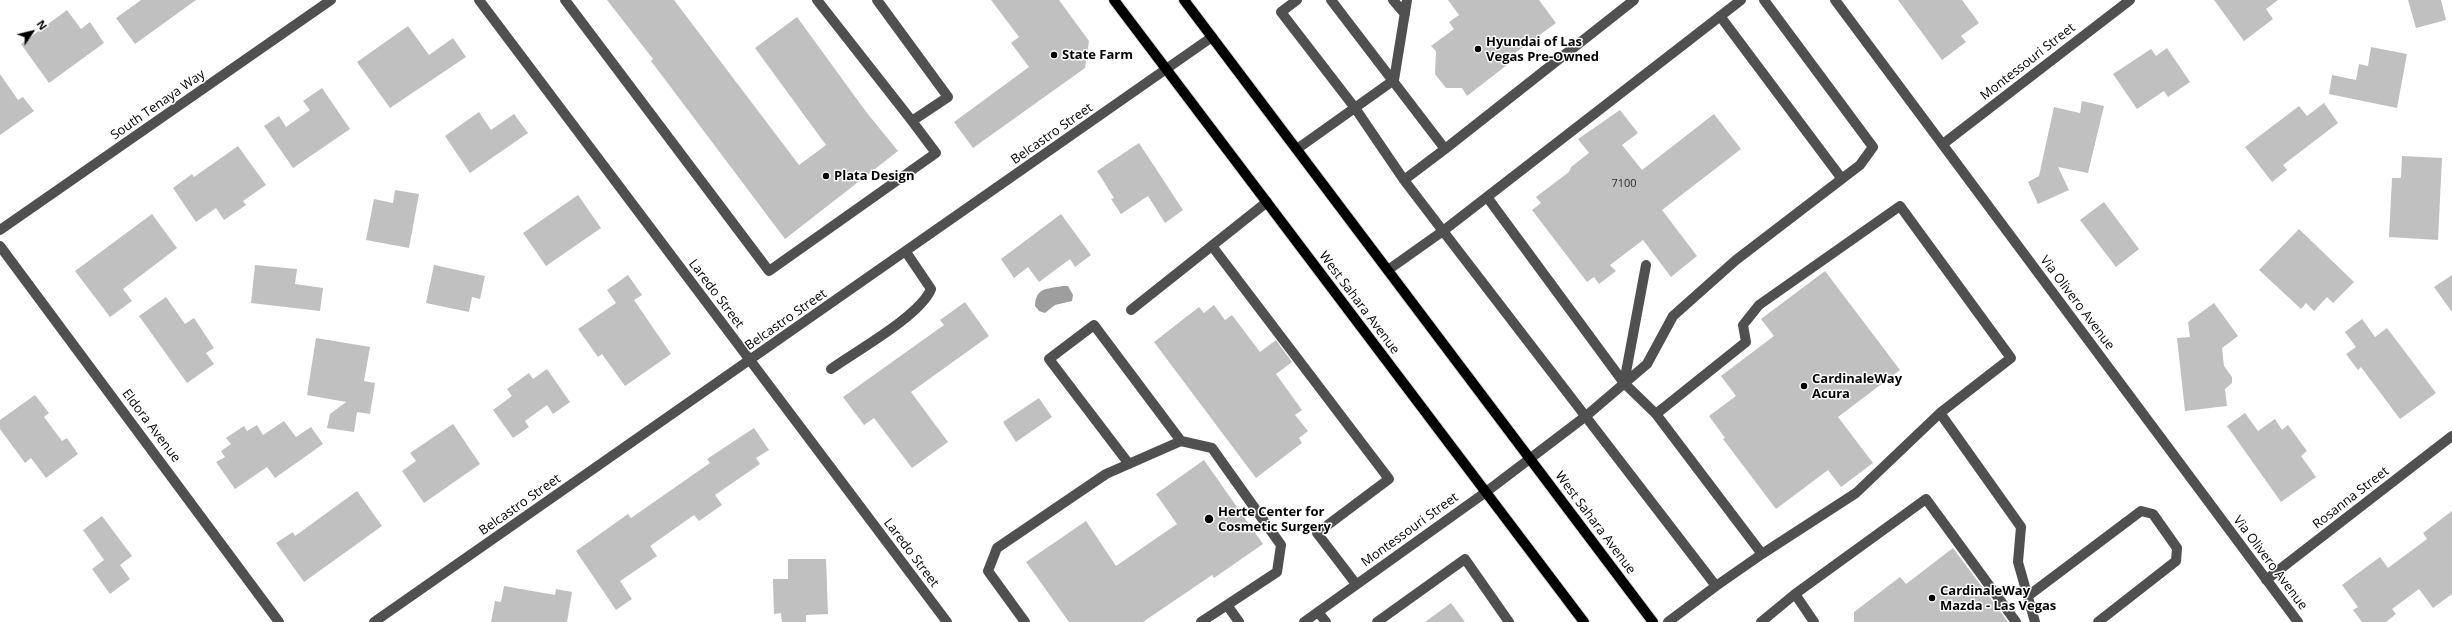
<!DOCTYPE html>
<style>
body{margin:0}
#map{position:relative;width:2452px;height:622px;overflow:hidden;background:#fff;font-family:"Open Sans",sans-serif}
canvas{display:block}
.north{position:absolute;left:12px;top:12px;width:40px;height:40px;-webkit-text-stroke:3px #fff;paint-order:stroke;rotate:55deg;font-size:11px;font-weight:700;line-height:16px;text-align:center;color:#000}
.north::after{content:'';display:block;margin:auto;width:14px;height:18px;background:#000;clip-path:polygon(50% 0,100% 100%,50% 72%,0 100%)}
</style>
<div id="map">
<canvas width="2452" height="622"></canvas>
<div class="north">N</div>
</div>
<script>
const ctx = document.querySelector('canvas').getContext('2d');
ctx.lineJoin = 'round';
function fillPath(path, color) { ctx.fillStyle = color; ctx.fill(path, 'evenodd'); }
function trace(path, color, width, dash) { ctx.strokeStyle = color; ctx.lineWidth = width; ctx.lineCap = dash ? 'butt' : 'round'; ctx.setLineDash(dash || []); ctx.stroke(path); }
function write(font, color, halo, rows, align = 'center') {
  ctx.font = font + ' "Open Sans",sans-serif'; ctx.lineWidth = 3; ctx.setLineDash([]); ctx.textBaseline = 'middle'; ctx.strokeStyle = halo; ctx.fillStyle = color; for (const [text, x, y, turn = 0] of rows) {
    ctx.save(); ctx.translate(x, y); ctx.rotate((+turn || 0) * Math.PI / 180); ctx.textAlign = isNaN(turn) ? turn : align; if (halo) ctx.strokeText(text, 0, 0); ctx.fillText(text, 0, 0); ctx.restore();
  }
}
fillPath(new Path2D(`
 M1063,286H1068L1073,295L1072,301L1055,305L1045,313L1039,311L1035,306C1036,287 1047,289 1063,286Z`), '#9e9e9e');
fillPath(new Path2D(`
 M141,0H196L135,44L116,18Z
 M607,0H674L799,165L826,145L755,48L797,17L867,113L898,151L785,239L651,61L653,59Z
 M991,0H1059L1089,41L1085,68L973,148L954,122L1029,67L1011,43L1019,37Z
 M1448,0H1539L1556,23L1504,61L1507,65L1467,96L1462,88H1446L1435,74L1436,51L1431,46L1454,29L1449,22L1459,15Z
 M1898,0H1962L1979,23L1961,36L1966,42L1942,60Z
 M2214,0H2278L2266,9L2273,19L2244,41Z
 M2408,0H2441L2446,20L2416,28Z
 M67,10L81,29L90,22L104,43L49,83L21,44Z
 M408,26L429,55L453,38L466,57L390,108L357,62Z
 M2371,47L2407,54L2397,108L2329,94L2332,75L2356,80L2359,64L2368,66Z
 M2167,48L2190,82L2168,97L2164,91L2137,109L2113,74L2151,49L2156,56Z
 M0,74L18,100L23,97L34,111L0,135Z
 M322,88L350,129L293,168L264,126L279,116L286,127L310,110L303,101Z
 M2082,101L2104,106L2088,173L2058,167L2069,190L2038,204L2028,182L2039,176L2054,107L2080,113Z
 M2324,103L2338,123L2283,165L2287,170L2272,182L2245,147L2299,106L2307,116Z
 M1620,110L1638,133L1622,145L1642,170L1714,114L1741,149L1662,210L1697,256L1671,277L1643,240L1610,265L1616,271L1599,284L1594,277L1587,282L1532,210L1541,203L1536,197L1569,172L1571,167L1589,153L1578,139Z
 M479,112L491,130L514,114L528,133L470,173L445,136Z
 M1139,143L1183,210L1165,223L1148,196L1121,214L1111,199L1114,198L1097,171Z
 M238,146L266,185L243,201L246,205L224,220L216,208L196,222L173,188L192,174L194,177Z
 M2402,156L2442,158L2438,240L2389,237L2392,178H2401Z
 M395,190L419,194L409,248L366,240L374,199L393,203Z
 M578,195L601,228L546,266L523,233Z
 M2104,202L2139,249L2116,267L2080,220Z
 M152,214L177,248L123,289L132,301L110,317L75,271Z
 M1061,214L1091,255L1075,267L1070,259L1039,282L1028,267L1014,278L1001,259Z
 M2299,229L2354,282L2333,303L2327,297L2314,311L2306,303L2301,309L2259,270Z
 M255,265L297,269L295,284L323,288L320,311L251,303Z
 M434,265L485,276L480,299L472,297L469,312L426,303Z
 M1825,271L1900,370L1838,417L1873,463L1841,487L1828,470L1776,509L1723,439L1725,438L1709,416L1736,396L1721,376L1774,336L1761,319Z
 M628,275L642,295L634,300L671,354L625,386L602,354L598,357L578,329L616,303L607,290Z
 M2452,275V312L2434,287Z
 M166,297L185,324L194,318L214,348L206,353L214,364L187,383L139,316Z
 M965,302L989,336L911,392L948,442L912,468L874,418L864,425L843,397L944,325L940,320Z
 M2214,303L2238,336L2222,348L2224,366L2232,377V383L2225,389L2227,406L2185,411L2177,338L2190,337L2188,322Z
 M1214,305L1225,320L1232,315L1260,352L1276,340L1292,362L1276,374L1302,410L1295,415L1308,431L1299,438L1302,443L1256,478L1154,342L1199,307L1204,313Z
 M2362,319L2375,337L2387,328L2436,393L2400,419L2361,367L2358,370L2346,354L2356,347L2345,332Z
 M316,338L370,347L364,381L375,383L370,414L357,412L354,432L327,428L330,414L346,402L307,395Z
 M547,369L570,402L553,414L547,405L525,421L529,427L513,438L493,410L512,396L507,389L529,373L533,379Z
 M35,395L49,413L44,417L62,441L67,438L78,454L46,478L31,458L25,463L0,429V420Z
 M1039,398L1052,417L1016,442L1003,422Z
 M2245,413L2258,431L2275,419L2282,430L2288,425L2307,451L2301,456L2316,477L2281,502L2227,426Z
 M284,421L296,437L311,427L323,444L275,478L267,467L235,489L216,462L225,457L221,451L231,444L226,438L244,426L247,431L257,425L263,435Z
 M453,424L480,464L424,503L402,471L416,461L410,453Z
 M754,428L769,450L756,458L760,464L715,495L722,505L699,521L694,515L650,546L657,556L620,581L632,599L616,610L576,551L628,514L631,518L710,463L707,459Z
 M1204,460L1263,544L1214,578L1212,575L1143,622H1069L1026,562L1086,521L1116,566L1177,524L1156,494Z
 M357,491L382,526L304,582L276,543L293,532L295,536Z
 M2452,511V594L2433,608L2419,589L2392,609L2396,614L2386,622H2362L2353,610L2358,607L2342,585L2380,557L2388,568L2427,539L2423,533Z
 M102,516L132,556L120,565L130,579L110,594L92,569L104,560L83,530Z
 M1953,548L2008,622H1854V612L1900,577L1906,584Z
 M788,559H826L828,614L806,615V622H782L781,613L774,614L773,579H788Z
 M504,586L555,595L556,589L572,592L567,622H491L495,601L501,602Z
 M1451,603L1465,622H1425Z`), '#c0c0c0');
const major = new Path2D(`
 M1114,0L1584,622
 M1184,0L1653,622`);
trace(major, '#dbdbdb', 12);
trace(new Path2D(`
 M479,0L947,622
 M565,0L769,271L936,153L912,121L948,97L877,0
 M817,0L912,121
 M1297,0L1281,12L1355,108L1404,180L1445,149
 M1331,0L1445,149L1634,0
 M1393,0L1405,14
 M1835,0L2298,622
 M1720,16L1842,179
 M1943,144L2130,0
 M1297,149L1394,80L1407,0
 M1487,197L1624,383L1656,414L1762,554L1856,493L1940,413L2011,358L1900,206L1759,305L1743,325L1746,342L1656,414
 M0,230L331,0
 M0,246L279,622
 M1212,246L1389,479L1317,533L1356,584
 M1388,270L1443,231L1404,180
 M1131,310L1267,202
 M831,369C856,351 920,316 931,289L906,252
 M1624,383L1646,265
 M1940,413L2021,527L2018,562L2035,622
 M1129,464L1049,359L1094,325L1181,441
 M2266,580L2452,436
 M1716,586L1762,554
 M2028,596L2141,511L2153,514L2177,548L2176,561L2098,622
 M1318,612L1326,622
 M374,622L1212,37
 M1025,622L988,571L997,548L1106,474L1181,441L1212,448L1281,545L1277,572L1227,605
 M1201,622L1227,605L1239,622
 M1304,622L1486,492L1586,416L1647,364L1673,316L1736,260L1860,165L1873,147L1764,0
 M1377,622L1465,559L1509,622
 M1668,622L1716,586L1443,231L1741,0
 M1761,622L1795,594
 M1814,622L1795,594L1926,499L2016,622`), '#505050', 10);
trace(major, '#000', 10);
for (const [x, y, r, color] of [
 [1478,49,4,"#000"],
 [1054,55,4,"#000"],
 [826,176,4,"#000"],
 [1804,386,4,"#000"],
 [1209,519,5,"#000"],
 [1932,598,4,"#000"]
]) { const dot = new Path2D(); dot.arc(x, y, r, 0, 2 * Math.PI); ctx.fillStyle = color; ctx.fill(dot); trace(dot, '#fff', 1.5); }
write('11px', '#303030', null, [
 ["7100",1624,184]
]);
write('bold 13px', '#000', '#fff', [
 ["Hyundai of Las",1486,42],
 ["Vegas Pre-Owned",1486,57],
 ["State Farm",1062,55],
 ["Plata Design",834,176],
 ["CardinaleWay",1812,379],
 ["Acura",1812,394],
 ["Herte Center for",1218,512],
 ["Cosmetic Surgery",1218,527],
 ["CardinaleWay",1940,591],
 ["Mazda - Las Vegas",1940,606]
], 'left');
write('13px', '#000', '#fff', [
 ["Montessouri Street",2028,62,-38],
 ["South Tenaya Way",158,105,-35],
 ["Belcastro Street",1052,134,-35],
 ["Laredo Street",716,294,53],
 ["West Sahara Avenue",1359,303,53],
 ["Via Olivero Avenue",2077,303,53],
 ["Belcastro Street",786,320,-35],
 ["Eldora Avenue",151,426,53],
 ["Rosanna Street",2351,498,-38],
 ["Belcastro Street",520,505,-35],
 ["West Sahara Avenue",1595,523,53],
 ["Montessouri Street",1410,530,-36],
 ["Laredo Street",911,553,53],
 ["Via Olivero Avenue",2270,563,53]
]);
</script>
